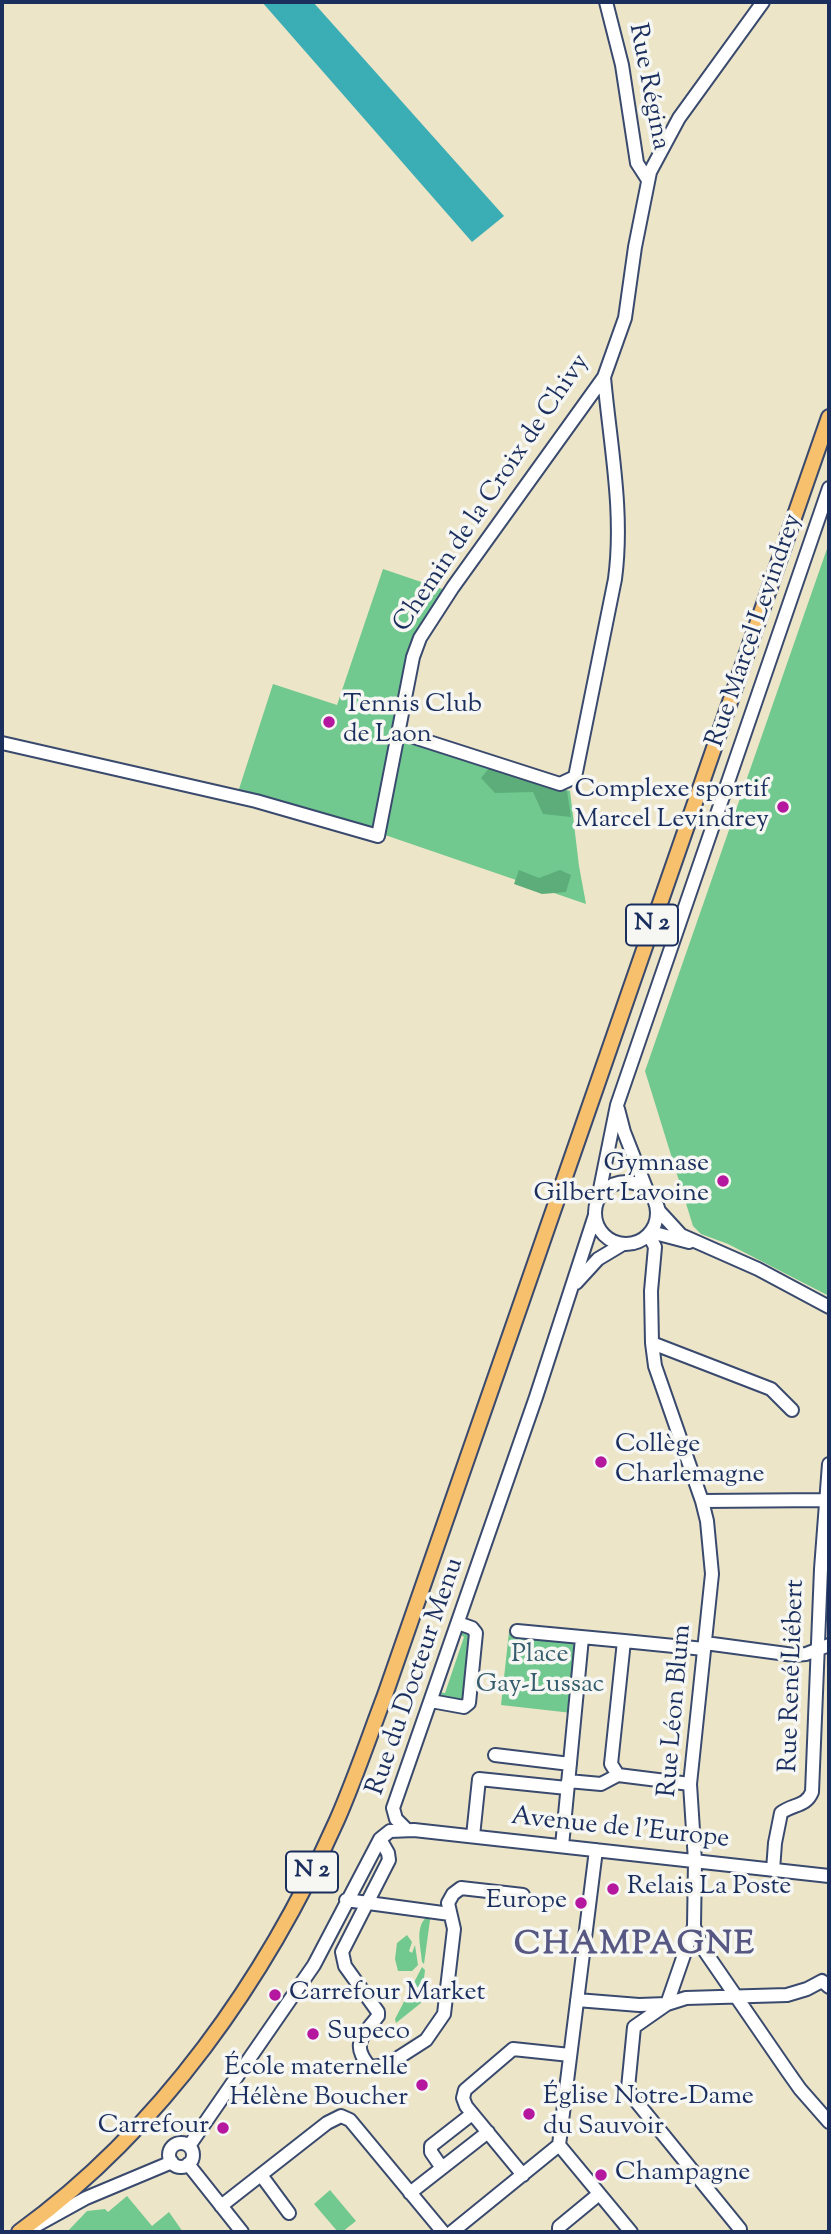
<!DOCTYPE html>
<meta charset="utf-8">
<style>
body{margin:0}
#map{position:relative;width:831px;height:2234px;overflow:hidden;background:#ede5c8;font-family:"Sorts Mill Goudy",serif}
canvas{display:block}
.frame{position:absolute;inset:0;border:4px solid #1b2f5e;pointer-events:none}
</style>
<div id="map">
<canvas width="831" height="2234"></canvas>
<div class="frame"></div>
</div>
<script>
const ctx = document.querySelector('canvas').getContext('2d');
ctx.lineJoin = 'round';
function fillPath(path, color) { ctx.fillStyle = color; ctx.fill(path, 'evenodd'); }
function trace(path, color, width, dash) { ctx.strokeStyle = color; ctx.lineWidth = width; ctx.lineCap = dash ? 'butt' : 'round'; ctx.setLineDash(dash || []); ctx.stroke(path); }
function write(font, color, halo, rows, align = 'center') {
  ctx.font = font + ' "Sorts Mill Goudy",serif'; ctx.lineWidth = 7; ctx.setLineDash([]); ctx.textBaseline = 'middle'; ctx.strokeStyle = halo; ctx.fillStyle = color; for (const [text, x, y, turn = 0] of rows) {
    ctx.save(); ctx.translate(x, y); ctx.rotate((+turn || 0) * Math.PI / 180); ctx.textAlign = isNaN(turn) ? turn : align; if (halo) ctx.strokeText(text, 0, 0); ctx.fillText(text, 0, 0); ctx.restore();
  }
}
fillPath(new Path2D(`
 M829,543V1296L728,1244L701,1234L693,1226L645,1071Z
 M383,569L448,591L413,643L395,739L570,791L579,866L586,904L388,836L238,792L273,684L337,705Z
 M468,1629L473,1636L467,1695L458,1702L437,1696V1692L445,1693L464,1637L458,1633L461,1630Z
 M509,1632L579,1638L572,1713L501,1705Z
 M428,1916H430V1920L424,1964L422,1962C421,1946 414,1926 428,1916Z
 M407,1935L412,1942L409,1951L412,1953L415,1945L418,1965L412,1971H398L395,1959L397,1943Z
 M422,1967L425,1970L421,2003L396,2023L395,2019Z
 M330,2190L356,2221L342,2232H338L314,2204Z
 M127,2196L152,2226L169,2212L183,2232H67L87,2211L105,2209L108,2212Z`), '#71c98f');
fillPath(new Path2D(`
 M490,767L567,791L571,817L543,814L533,792L495,793L481,778Z
 M519,870L539,878L560,870L571,875L566,892L542,894L514,884Z`), '#5cad7a');
fillPath(new Path2D(`
 M262,2H313L504,216L472,242Z`), '#3badb4');
const minor = new Path2D(`
 M606,2L622,65L637,163L648,180
 M398,732L560,784L575,777L615,579C624,511 610,444 604,377
 M2,743L256,801L378,836L413,657L420,638L453,587L604,377L625,318L635,247L650,172L679,118L763,2
 M618,1109L624,1132L646,1188
 M595 1213a31 31 0 1 1 62 0a31 31 0 1 1-62 0Z
 M598,1199L617,1105L829,488
 M657,1205L659,1211L681,1235L758,1269L829,1307
 M651,1232L689,1242
 M649,1235L655,1247L651,1291L652,1343L655,1366L702,1501L707,1521L712,1574L690,1784L695,1861L694,1926L702,1947L788,2072L800,2089L829,2122
 M576,1283L598,1259L623,1244
 M652,1343L771,1389L792,1410
 M702,1501L826,1500
 M517,1631L624,1641
 M705,1643L794,1655L806,1654L829,1645
 M431,1701L464,1707L469,1703L476,1633L472,1628L458,1623
 M495,1755L570,1764
 M618,1775L611,1764L624,1641L704,1649
 M568,1781L601,1784L618,1775L690,1784
 M406,1829L396,1819L393,1808L536,1397L595,1215
 M473,1836L479,1779L567,1788
 M380,1839L388,1853L389,1860L342,1952L345,1966L378,2012V2016C363,2036 350,2044 370,2067L387,2065L426,2040L444,2014L454,1929L448,1903L453,1894L461,1888L523,1895
 M562,1846L582,1638
 M596,1850L559,2145L631,2232
 M773,1870L775,1843L781,1813C792,1804 806,1807 812,1792L821,1569L829,1464
 M346,1900L450,1914
 M694,1926L667,2004L634,2027L628,2088L631,2095L740,2229
 M577,2000L639,2005L667,2004L686,1998L787,1995L807,1989L822,1981L829,1987
 M169 2155a12 12 0 1 1 24 0a12 12 0 1 1-24 0Z
 M189,2146L314,1965L380,1839L390,1831L414,1830L829,1876
 M188,2164L242,2232
 M442,2168L431,2152V2146L472,2114
 M261,2175L289,2213
 M523,2175L466,2106L463,2098L465,2090L513,2049L570,2055
 M410,2193L488,2132
 M221,2206L327,2123L341,2116L350,2120L443,2232
 M28,2230L86,2198L172,2162
 M452,2232L559,2145
 M559,2232V2227L599,2194`);
const major = new Path2D(`
 M19,2232C161,2129 266,1979 337,1820C355,1779 369,1737 385,1695L829,417`);
trace(minor, '#3a4a6e', 16);
trace(major, '#3a4a6e', 18);
trace(minor, '#fff', 12);
trace(major, '#f7c06c', 14);
for (const [x, y, r, color] of [
 [329,722,7,"#b5179e"],
 [783,807,7,"#b5179e"],
 [723,1181,7,"#b5179e"],
 [601,1462,7,"#b5179e"],
 [613,1889,7,"#b5179e"],
 [581,1903,7,"#b5179e"],
 [275,1995,7,"#b5179e"],
 [313,2034,7,"#b5179e"],
 [422,2085,7,"#b5179e"],
 [529,2114,7,"#b5179e"],
 [223,2128,7,"#b5179e"],
 [601,2175,7,"#b5179e"]
]) { const dot = new Path2D(); dot.arc(x, y, r, 0, 2 * Math.PI); ctx.fillStyle = color; ctx.fill(dot); trace(dot, '#f6f6f2', 2.5); }
for (const [x, y, w] of [
 [652,925,52],
 [312,1872,52]
]) { const box = new Path2D(); box.roundRect(x - w / 2, y - 20.5, w, 41, 5); ctx.fillStyle = '#f6f6f2'; ctx.fill(box); trace(box, '#1b2f5e', 2); }
write('bold 24px', '#1b2f5e', null, [
 ["N 2",652,925],
 ["N 2",312,1872]
]);
write('26px', '#1b2f5e', '#f6f6f2', [
 ["Rue Régina",647,87,79],
 ["Chemin de la Croix de Chivy",493,494,-56],
 ["Rue Marcel Levindrey",756,631,-71],
 ["Rue René Liébert",794,1676,-88],
 ["Rue du Docteur Menu",417,1677,-71],
 ["Rue Léon Blum",677,1711,-85],
 ["Avenue de l'Europe",620,1830,6]
]);
write('26px', '#1b2f5e', '#f6f6f2', [
 ["Tennis Club",343,707],
 ["de Laon",343,737],
 ["Complexe sportif",769,792,"right"],
 ["Marcel Levindrey",769,822,"right"],
 ["Gymnase",709,1166,"right"],
 ["Gilbert Lavoine",709,1196,"right"],
 ["Collège",615,1447],
 ["Charlemagne",615,1477],
 ["Relais La Poste",627,1889],
 ["Europe",567,1903,"right"],
 ["Carrefour Market",289,1995],
 ["Supeco",327,2034],
 ["École maternelle",408,2070,"right"],
 ["Hélène Boucher",408,2100,"right"],
 ["Église Notre-Dame",543,2099],
 ["du Sauvoir",543,2129],
 ["Carrefour",209,2128,"right"],
 ["Champagne",615,2175]
], 'left');
write('26px', '#355d6d', '#f6f6f2', [
 ["Place",540,1657],
 ["Gay-Lussac",540,1687]
]);
ctx.letterSpacing = '2px';
write('bold 33px', '#575783', '#f6f6f2', [
 ["CHAMPAGNE",635,1947]
]);
ctx.letterSpacing = '0px';
</script>
